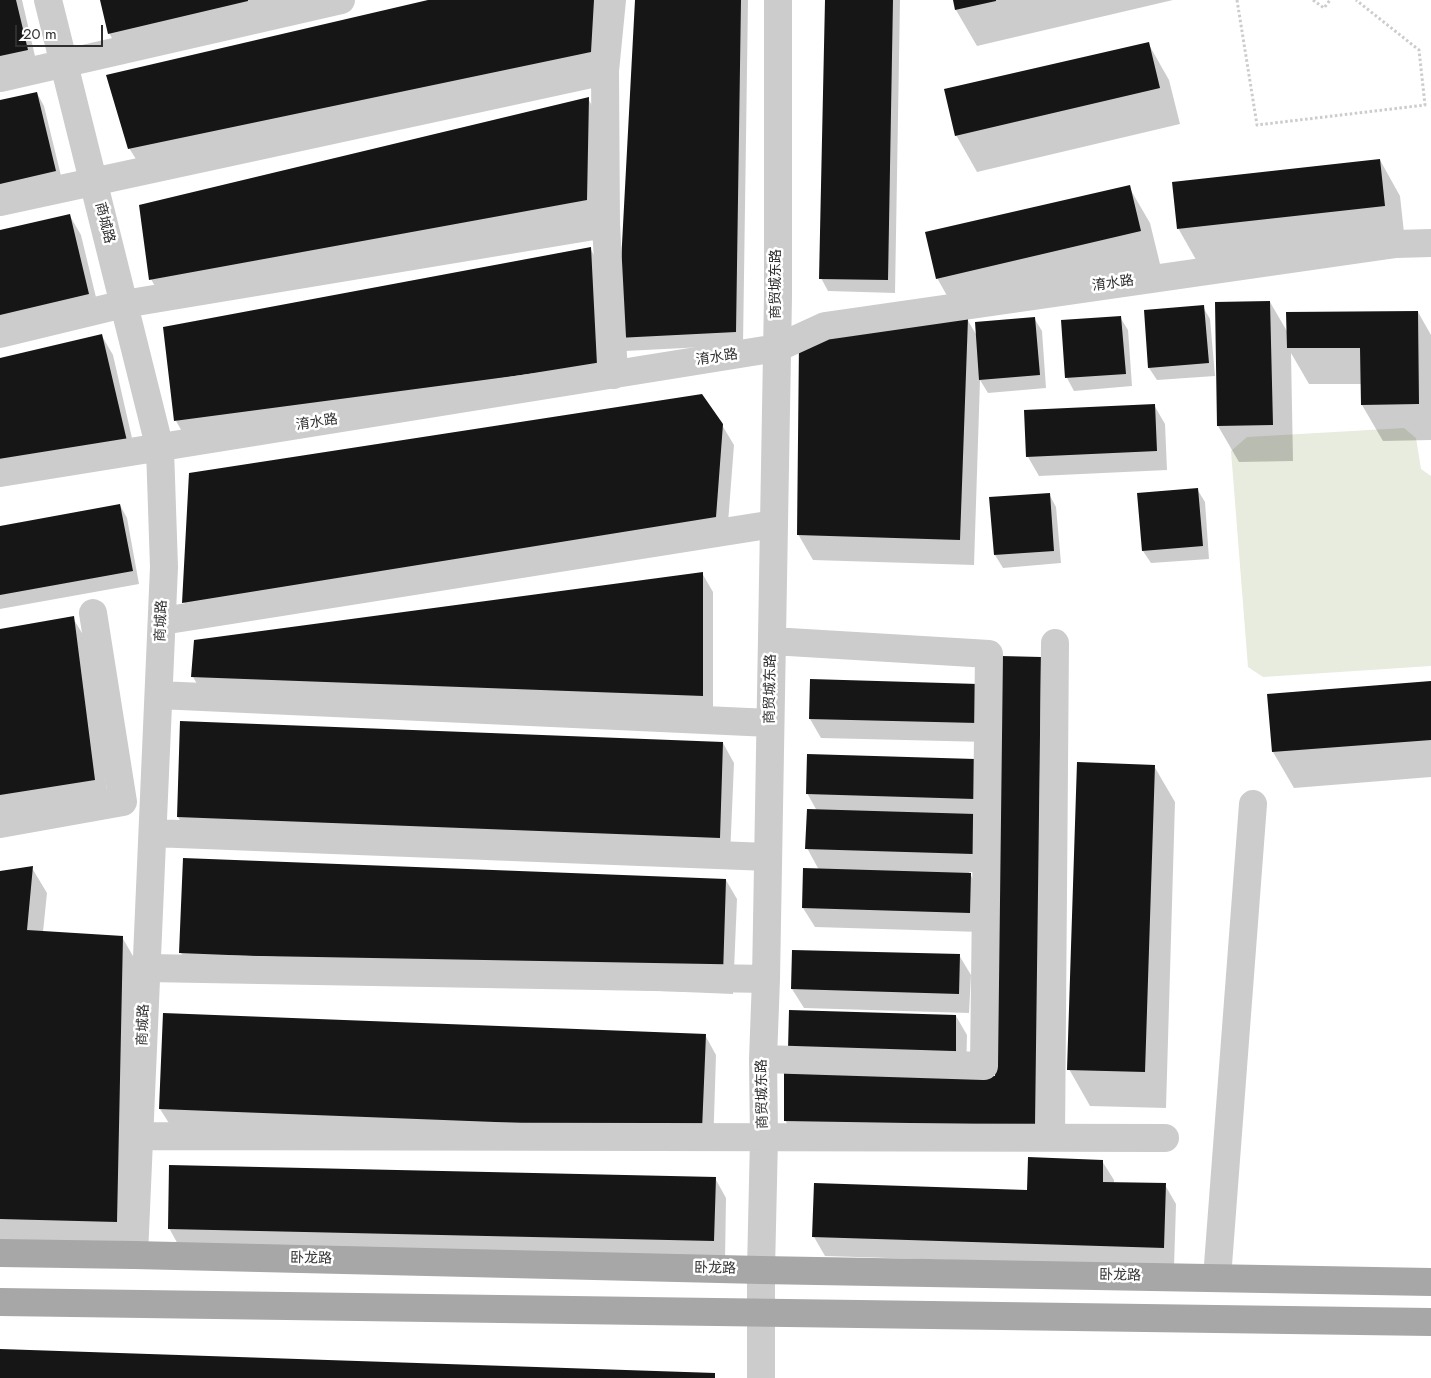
<!DOCTYPE html>
<meta charset="utf-8">
<style>
body{margin:0}
#map{position:relative;width:1431px;height:1378px;overflow:hidden;background:#fff;font-family:Jost,sans-serif}
canvas{display:block}
.scale{position:absolute;left:15px;top:25px;width:88px;height:22px;box-sizing:border-box;border:2px solid #2f2f2f;border-top:0;padding-left:6px;font-size:15px;line-height:18px;white-space:nowrap;color:#2f2f2f;-webkit-text-stroke:4px #fff;paint-order:stroke}
</style>
<div id="map">
<canvas width="1431" height="1378"></canvas>
<div class="scale">20 m</div>
</div>
<script>
const ctx = document.querySelector('canvas').getContext('2d');
ctx.lineJoin = 'round';
function fillPath(path, color) { ctx.fillStyle = color; ctx.fill(path, 'evenodd'); }
function trace(path, color, width, dash) { ctx.strokeStyle = color; ctx.lineWidth = width; ctx.lineCap = dash ? 'butt' : 'round'; ctx.setLineDash(dash || []); ctx.stroke(path); }
function write(font, color, halo, rows, align = 'center') {
  ctx.font = font + ' Jost,"Noto Sans SC",sans-serif'; ctx.lineWidth = 5; ctx.setLineDash([]); ctx.textBaseline = 'middle'; ctx.strokeStyle = halo; ctx.fillStyle = color; for (const [text, x, y, turn = 0] of rows) {
    ctx.save(); ctx.translate(x, y); ctx.rotate((+turn || 0) * Math.PI / 180); ctx.textAlign = isNaN(turn) ? turn : align; if (halo) ctx.strokeText(text, 0, 0); ctx.fillText(text, 0, 0); ctx.restore();
  }
}
fillPath(new Path2D(`
 M1404,428L1416,438L1421,469L1431,476V666L1263,677L1248,667L1231,451L1247,437Z`), '#e7ecde');
fillPath(new Path2D(`
 M0,0H22L38,69L0,78Z
 M101,0H344L120,52L109,33Z
 M433,0H606L602,71L141,167L129,148Z
 M637,0H748L743,345L625,351Z
 M826,0H900L895,293L828,291L821,278Z
 M954,0H1173L977,46L956,10Z
 M1148,43L1169,80L1180,124L977,172L956,135Z
 M37,93L44,106L63,184L0,199V102Z
 M588,99L596,112L594,213L158,292L151,279Z
 M1380,160L1400,196L1405,242L1199,265L1178,228Z
 M1129,187L1150,223L1161,268L958,315L937,278Z
 M70,216L81,235L100,314L0,337V232Z
 M590,248L601,268L607,384L187,440L176,421Z
 M1270,302L1288,333L1418,312L1431,335V440L1383,441L1362,405V384H1309L1291,353L1293,461L1239,462L1218,426Z
 M1203,307L1210,319L1215,376L1157,380L1149,368Z
 M1120,317L1128,330L1132,386L1074,391L1067,378L1062,322Z
 M1034,318L1042,331L1046,388L988,393L980,380L974,565L813,560L798,534L967,319L977,336Z
 M102,336L113,355L137,460L0,359Z
 M1154,405L1165,424L1167,470L1039,476L1028,457L1025,411Z
 M722,425L734,445L727,536L195,622L184,602Z
 M1197,489L1205,502L1209,559L1151,563L1143,551Z
 M1049,494L1056,507L1061,563L1003,568L995,555Z
 M120,505L127,518L139,584L0,609V527Z
 M702,573L713,592V715L204,696L193,677Z
 M73,618L88,643L109,805L0,822V630Z
 M1040,658L1055,684L1049,1150L800,1146L785,1120L997,1077Z
 M1431,682V777L1294,788L1273,752L1268,695Z
 M977,685L987,742L821,738L810,719Z
 M723,743L734,763L730,857L189,836L178,817Z
 M974,760L984,873L969,872L981,894V932L815,927L803,908L819,870L807,848L817,811L807,793Z
 M1154,766L1175,802L1166,1108L1090,1106L1069,1069Z
 M184,859L726,880L737,899L733,994L192,972L181,953Z
 M32,868L47,893L43,932L122,937L137,963L131,1247L0,1244V872Z
 M793,951L959,955L971,975L969,1013L804,1008L792,989Z
 M956,1016L967,1035L966,1073L800,1069Z
 M705,1035L716,1055L713,1149L172,1128L160,1109Z
 M1102,1161L1114,1180V1183L1165,1185L1176,1204L1174,1267L825,1256L814,1237L1028,1191Z
 M715,1178L726,1198L725,1260L180,1248L169,1228Z`), '#0003');
fillPath(new Path2D(`
 M0,0H16L28,50L0,56Z
 M100,0H248V1L108,34Z
 M428,0H594L591,52L128,149L106,75Z
 M635,0H741L736,332L617,338Z
 M825,0H893L888,280L819,279Z
 M953,0H996V1L955,10Z
 M1149,42L1160,88L955,136L944,89Z
 M37,92L56,171L0,184V100Z
 M589,97L587,200L149,280L139,205Z
 M1380,159L1385,206L1177,229L1172,182Z
 M1130,185L1141,231L936,279L925,232Z
 M70,214L89,294L0,315V230Z
 M591,247L597,365L174,421L163,327Z
 M1270,301L1273,425L1217,426L1215,302Z
 M1204,305L1209,363L1148,368L1144,310Z
 M1418,311L1419,404L1361,405L1360,348H1287L1286,312Z
 M1121,316L1126,374L1065,378L1061,320Z
 M1035,317L1040,375L979,380L975,322Z
 M968,318L960,540L797,535L799,343Z
 M102,334L127,441L0,463V358Z
 M702,394L723,424L716,517L182,603L189,473Z
 M1155,404L1157,451L1026,457L1024,410Z
 M1198,488L1203,546L1142,551L1137,493Z
 M1050,493L1054,551L994,555L989,497Z
 M120,504L133,571L0,595V526Z
 M703,572V696L191,677L194,640Z
 M74,616L95,780L0,795V629Z
 M1001,656L1041,657L1035,1125L784,1121V1073L995,1076Z
 M810,679L978,684L977,723L809,719Z
 M1431,681V740L1272,752L1267,694Z
 M180,721L723,742L720,838L177,817Z
 M807,754L975,759L974,799L806,794Z
 M1077,762L1155,765L1145,1072L1067,1070Z
 M807,809L975,814L973,854L805,849Z
 M183,858L726,879L723,975L179,953Z
 M33,866L27,930L123,936L117,1222L0,1219V871Z
 M803,868L971,873L970,913L802,908Z
 M792,950L960,954L959,994L791,989Z
 M789,1010L956,1015V1054L788,1050Z
 M163,1013L706,1034L702,1130L159,1109Z
 M1028,1157L1103,1160V1182L1166,1183L1164,1248L812,1237L814,1183L1027,1190Z
 M169,1165L716,1177L714,1241L168,1229Z
 M0,1349L715,1373V1378H0Z`), '#161616');
trace(new Path2D(`
 M1237,0L1257,125L1425,105L1419,50L1356,0
 M1313,0L1324,8L1330,0`), '#ccc', 3, [2.5, 2.5]);
trace(new Path2D(`
 M48,0L160,449L164,567L134,1255
 M0,78L341,0
 M0,202L605,71L612,0
 M606,224L614,375
 M0,334L124,304L606,224L605,71
 M0,473L777,348L825,326L1396,244L1431,243
 M162,621L774,524
 M159,695L770,723
 M0,824L123,802L93,613
 M153,833L768,857
 M147,968L766,979
 M763,1059L984,1066L989,654L772,641
 M140,1136L1165,1138
 M1051,1138L1055,643
 M1217,1278L1253,804
 M761,1378V1270L764,1138L763,1059L766,979L778,296V0`), '#ccc', 28);
trace(new Path2D(`
 M0,1253L134,1255L761,1270L1431,1282
 M0,1302L1431,1322`), '#a7a7a7', 28);
write('14px', '#2f2f2f', '#fff', [
 ["商城路",104,223,76],
 ["商贸城东路",777,284,-90],
 ["淯水路",1113,284,-8],
 ["淯水路",717,358,-9],
 ["淯水路",317,423,-9],
 ["商城路",162,621,-88],
 ["商贸城东路",771,689,-89],
 ["商城路",144,1025,-88],
 ["商贸城东路",763,1094,-91],
 ["卧龙路",311,1259,1],
 ["卧龙路",715,1269,1],
 ["卧龙路",1120,1276,1]
]);
</script>
